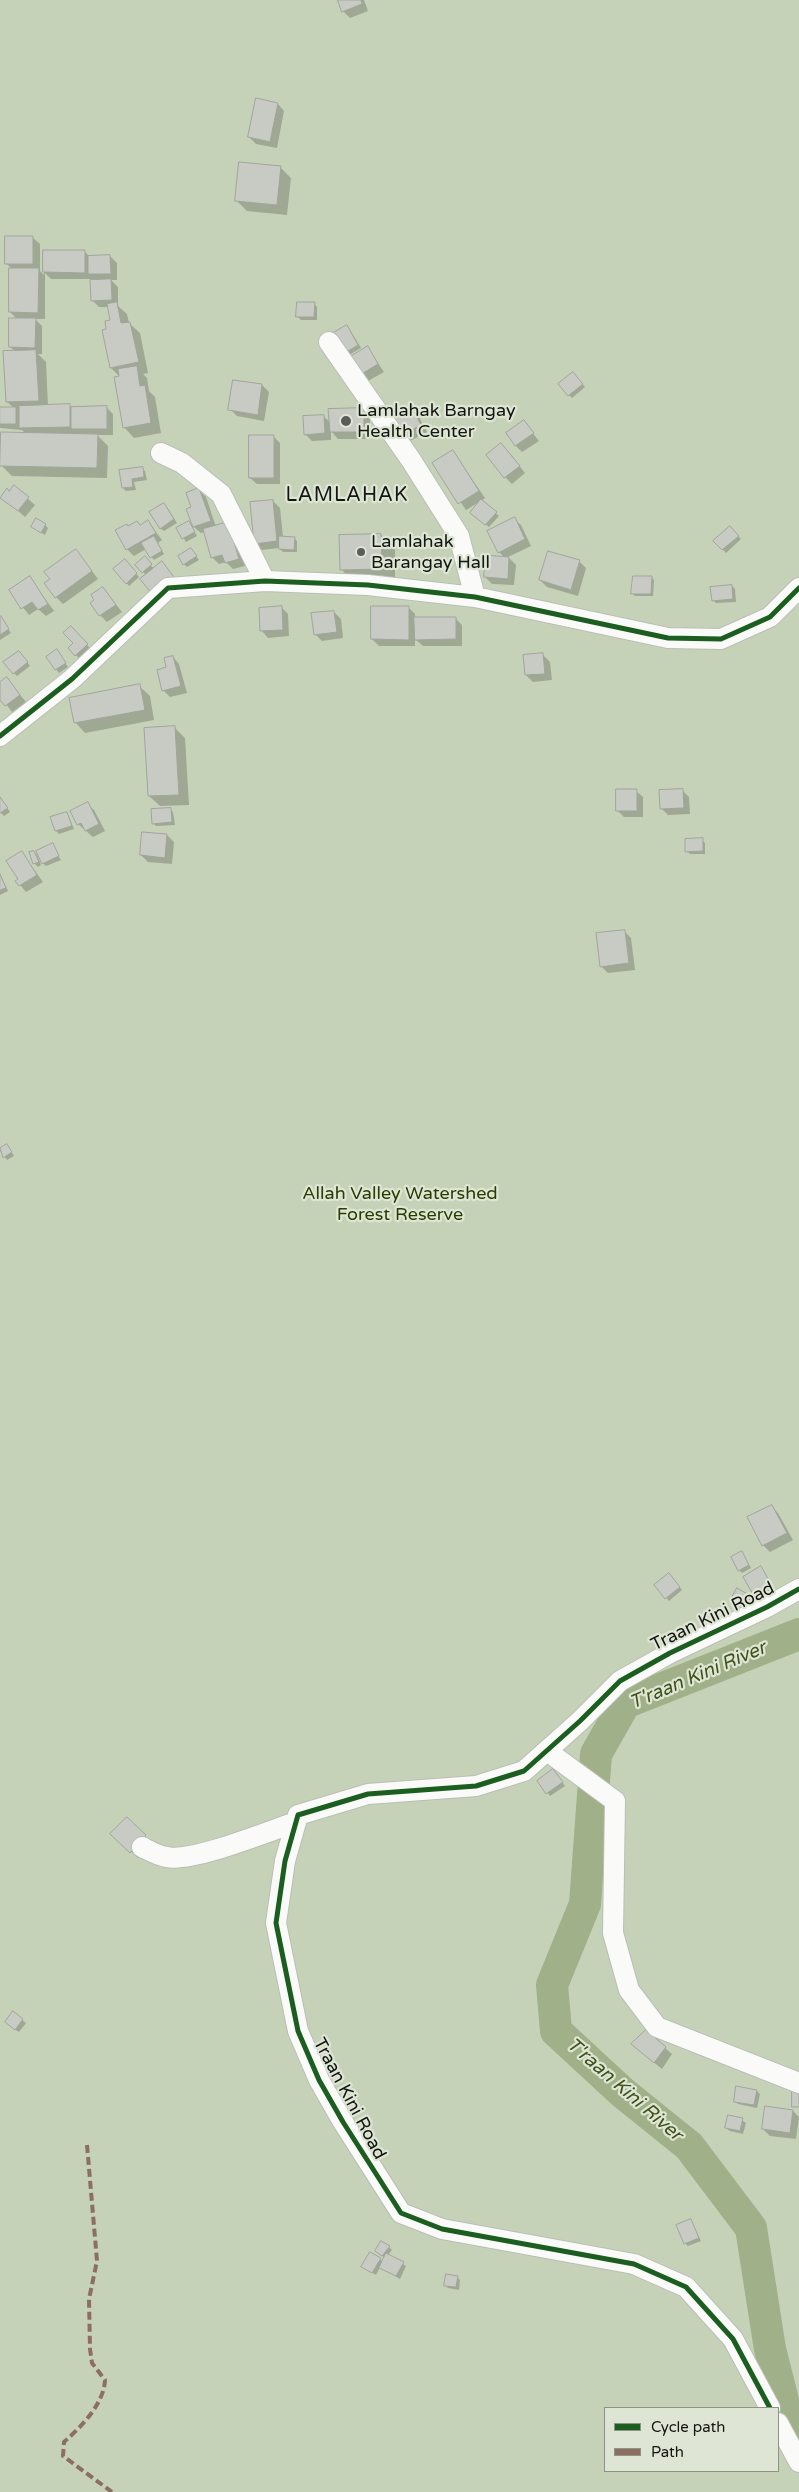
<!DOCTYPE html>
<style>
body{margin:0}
#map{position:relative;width:799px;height:2492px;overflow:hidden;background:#dde2d8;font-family:"Varela Round",sans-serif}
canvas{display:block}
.legend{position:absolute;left:604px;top:2407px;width:175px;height:65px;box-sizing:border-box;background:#dee5d5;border:1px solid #8d9387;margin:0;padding:6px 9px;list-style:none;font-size:15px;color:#141711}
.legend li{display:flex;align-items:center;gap:10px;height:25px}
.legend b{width:25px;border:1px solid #8d9387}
</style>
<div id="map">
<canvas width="799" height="2492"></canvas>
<ul class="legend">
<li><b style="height:6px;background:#1b5e20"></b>Cycle path</li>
<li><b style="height:6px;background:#8d6e63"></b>Path</li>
</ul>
</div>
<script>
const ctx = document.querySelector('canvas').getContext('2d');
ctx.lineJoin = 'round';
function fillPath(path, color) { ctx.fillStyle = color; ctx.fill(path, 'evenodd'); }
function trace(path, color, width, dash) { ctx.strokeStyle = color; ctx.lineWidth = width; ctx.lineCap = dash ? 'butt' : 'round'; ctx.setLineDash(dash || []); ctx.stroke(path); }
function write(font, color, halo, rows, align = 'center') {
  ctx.font = font + ' "Varela Round",sans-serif'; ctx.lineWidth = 4.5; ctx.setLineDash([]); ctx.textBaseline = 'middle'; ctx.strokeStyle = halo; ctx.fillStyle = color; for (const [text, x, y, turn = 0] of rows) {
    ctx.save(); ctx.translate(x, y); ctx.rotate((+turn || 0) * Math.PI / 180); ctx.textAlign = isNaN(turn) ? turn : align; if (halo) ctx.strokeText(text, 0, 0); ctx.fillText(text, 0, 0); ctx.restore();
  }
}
fillPath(new Path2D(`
 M0,0H799V2492H0ZM605,2408H778V2471H605Z`), '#c6d2b8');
fillPath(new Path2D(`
 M339,0H364L368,11L350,18L343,11Z
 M278,104L284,111L277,148L256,144L249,137Z
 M280,167L291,178L287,215L247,211L237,201Z
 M33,238L40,244V271L44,275V252H85L90,257L110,256L117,263V280H111L118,287V306L127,314L129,323L140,333L148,373L143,374L147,378L149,391L155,397L161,433L134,438L124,427L120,377L111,368L108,330L112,321L109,307H99L92,300V279H51L45,273V319H35L42,326V354H38L46,362L48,406L106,407L113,414V435H97L108,446L107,478L12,476L1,465L26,434L22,430L0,428V408H14L7,402L16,352L10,347L17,319L10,312L11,268L6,263Z
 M314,303L317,307V320H301L298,317Z
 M350,330L361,348L349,355L346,352Z
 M368,348L384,372L368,381L351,357Z
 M576,377L585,387L572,398L569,395Z
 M262,385L269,392L264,421L237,416L230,409Z
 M363,409L370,416V439H338L331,431V440L312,441L305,434L323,416L331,423Z
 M412,410L419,417L427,432L408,442L402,435Z
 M524,422L539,441L522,452L515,445Z
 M273,436L280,443V484H257L250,478Z
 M508,451L525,473L512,484L505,477Z
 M453,452L485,498L481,501L499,516L489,527L474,516L481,501L466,510L434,464Z
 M142,468L145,471L147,480L134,482L136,490L126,491L123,488Z
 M14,487L35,505L25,517L2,497Z
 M199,490L206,497L216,527L235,530L245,566L233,569L226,562L219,564L212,557L205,532L201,533L194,527Z
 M273,501L280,508L283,537L294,538L297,541V552H283L279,548L262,550L256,543Z
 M167,507L177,523L164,531L160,528Z
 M514,519L521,525L531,546L508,557L516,565L514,585L492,584L485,577L505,558L499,552Z
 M148,522L162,540L158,543L164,554L154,560L146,549L134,556L127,549L129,527L141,526Z
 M189,523L197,536L186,542L178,529Z
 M45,525L48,528L45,535L32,527Z
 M730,528L741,539L726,553L715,541Z
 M381,535L395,549V582L355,583L341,569Z
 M191,549L199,560L187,567L184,564Z
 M82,558L98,579L63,604L56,597Z
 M145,558L154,569L162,563L180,584L146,575L137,565Z
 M125,561L139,577L129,586L115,569Z
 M579,561L586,568L578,596L547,587L540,580Z
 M651,577L654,580L653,596H635L632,593Z
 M30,578L54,611L46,616L38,609L29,615L10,591Z
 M732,586L735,589L736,602L716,603L713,600Z
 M103,588L122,612L107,622L100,615Z
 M281,607L288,614L289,636L268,638L262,631Z
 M408,607L415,614V618H455L462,625V646H423L415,639V646H379L372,639Z
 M334,612L341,619L343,638L322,641L315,634Z
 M0,618L11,633L0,640Z
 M71,628L90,648L79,658L69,648L75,643Z
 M59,654L68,667L59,673L47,657Z
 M22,655L30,666L17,676L14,673Z
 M543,655L550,662L552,680L533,682L526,675Z
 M173,657L179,664L187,693L170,697L163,690Z
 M7,679L26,702L12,712L0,696V684Z
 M139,686L150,696L154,720L85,733L75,722Z
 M175,728L185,738L189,805L160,806L149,796Z
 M636,791L643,797V817H624L617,810Z
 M683,791L689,797L690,814L668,815L661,808Z
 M0,798L10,812L4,816L0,812Z
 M87,804L94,810L105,831L93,837L78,824Z
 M170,809L173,812L175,825L156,826L153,823Z
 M67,813L74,829L59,834L56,831Z
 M167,835L174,842L172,864L148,862L141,855Z
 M702,840L705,843V854H690L687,851Z
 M52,845L61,860L46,866L43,863Z
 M34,852L37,855L41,865L38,867L34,863Z
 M22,853L43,882L26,892L17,881L19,879Z
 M0,874L8,891L0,895Z
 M624,931L631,938L635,970L608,973L601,966Z
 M7,1145L14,1156L7,1160L0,1151Z
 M771,1506L778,1513L793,1540L770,1552L763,1545Z
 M744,1556L751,1568L742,1573L739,1570Z
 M760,1568L778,1593L762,1602L745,1577Z
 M672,1578L682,1590L669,1601L656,1585Z
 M750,1597L753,1600L747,1611L731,1601Z
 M556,1774L565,1786L550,1796L539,1781Z
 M127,1819L152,1843L138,1858L112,1834Z
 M13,2013L26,2023L19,2032L9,2025Z
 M632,2044L665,2048L672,2054L662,2069Z
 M757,2091L760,2094L757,2108L738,2104L735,2101Z
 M793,2111L799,2117L796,2139L770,2136L763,2129Z
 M742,2120L746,2123L743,2134L730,2131L726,2128Z
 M691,2221L701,2241L688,2246L685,2243Z
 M389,2247L392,2250L388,2255L406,2266L400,2279L380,2267L376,2275L366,2269L380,2259L383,2262L385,2258L379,2254Z
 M457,2277L460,2280L459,2290L448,2288L445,2285Z`), '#0003');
trace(new Path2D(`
 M799,1634L625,1703L596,1754L585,1904L552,1985L556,2031L622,2092L689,2146L751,2228L770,2349L792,2436L799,2442`), '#a0b088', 32);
const building = new Path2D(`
 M338,0H361L362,4L342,12Z
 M256,98L278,103L270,142L248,137Z
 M239,162L281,166L277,205L235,201Z
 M5,236H33V264H5Z
 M43,250H85V273L43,272Z
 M110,255L111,274H88V256Z
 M9,268H39L38,313L9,312Z
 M111,279L112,300L91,301L90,280Z
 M117,302L121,323L130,322L139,362L110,368L102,330L106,329L105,321L110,320L107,304Z
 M297,302H315L314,317H296Z
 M9,318H36L35,348L9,347Z
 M347,325L358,345L345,353L333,333Z
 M368,346L378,364L360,375L350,357Z
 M36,350L39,401L6,402L3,351Z
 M137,366L140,386L145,385L151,423L123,428L114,377L119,376L118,369Z
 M573,372L583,384L568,396L558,384Z
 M233,380L262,384L258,415L228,410Z
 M70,404V427L19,428V406Z
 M107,406V429H71V407Z
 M0,407H16V424H0Z
 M364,408V432H330L328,409Z
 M412,408L421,425L401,436L392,419Z
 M324,415L325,433L304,435L303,416Z
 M524,420L534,433L515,446L506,433Z
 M1,432L98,434L97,468L0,466Z
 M249,435H274V478H249Z
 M501,443L520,466L504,478L486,455Z
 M453,450L479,491L458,504L432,463Z
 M143,467L144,477L132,479L133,487L122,488L119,470Z
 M14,485L29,497L18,511L0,498L7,488L9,491Z
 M199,488L211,521L193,527L186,509L191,507L186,493Z
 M481,499L497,512L485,525L470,513Z
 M273,500L277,541L254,544L250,502Z
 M164,503L174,519L160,529L149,512Z
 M515,517L525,539L498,553L487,531Z
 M36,518L46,524L41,533L31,527Z
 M148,520L156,533L126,550L115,530L127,524L128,526L137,521L140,525Z
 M189,521L195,532L182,539L176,528Z
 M228,522L239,559L225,563L222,555L211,558L203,529Z
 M730,526L739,536L722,550L713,541Z
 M381,534L382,569L340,570L339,535Z
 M154,536L162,551L150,558L141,543Z
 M279,536L295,537L294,550L279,549Z
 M191,548L197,556L183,565L178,556Z
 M76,549L92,571L55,598L44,583L50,579L44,572Z
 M548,551L580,560L571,590L539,580Z
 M486,555L509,557L508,579L484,577Z
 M145,556L152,564L142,573L135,565Z
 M125,559L137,573L126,584L113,569Z
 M162,561L174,577L152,594L140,579Z
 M30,576L48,604L38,610L32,602L21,609L9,590Z
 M633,576H652L651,594H631Z
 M732,585L733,599L712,601L710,587Z
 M103,587L116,605L99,616L90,603L94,600L91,595Z
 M282,606L283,630L260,631L259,608Z
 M371,606H409V640L371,639Z
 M334,611L337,632L314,635L311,613Z
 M1,616L9,629L0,635V617Z
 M414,617H456V639L415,640Z
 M71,626L88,644L75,656L68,648L73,643L63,633Z
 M57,649L66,663L55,670L46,657Z
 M19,651L28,662L13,674L3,662Z
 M543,653L545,674L525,675L523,655Z
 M173,656L181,686L162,691L157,670L166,667L164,658Z
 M7,677L20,695L5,706L0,700V682Z
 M140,684L145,710L74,723L69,698Z
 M175,726L179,795L148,796L144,728Z
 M616,789H637V811H616Z
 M683,789L684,808L660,809L659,790Z
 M0,797L8,808L0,813Z
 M88,802L99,824L85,831L81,823L77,825L70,811Z
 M171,808L172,822L152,824L151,809Z
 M67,812L72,826L55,831L50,817Z
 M142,832L167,834L165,858L140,855Z
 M703,838V851L685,852V839Z
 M53,843L59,856L42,864L36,851Z
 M22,851L37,875L19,886L15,881L18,879L6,861Z
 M34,851L39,862L33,864L29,852Z
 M0,874L6,888L0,890Z
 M625,930L629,963L600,967L596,933Z
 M7,1144L12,1152L3,1158L0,1148Z
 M772,1505L787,1533L762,1546L747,1517Z
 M742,1551L749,1565L738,1571L731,1557Z
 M761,1566L772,1586L754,1596L743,1577Z
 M669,1573L680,1587L665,1599L654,1585Z
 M737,1588L751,1596L743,1609L730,1601Z
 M553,1769L563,1782L546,1794L537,1781Z
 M127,1817L146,1835L130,1853L110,1834Z
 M13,2011L23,2019L15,2030L5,2022Z
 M646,2030L666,2047L654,2063L631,2044Z
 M736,2086L757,2090L754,2105L734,2102Z
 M792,2088H799V2107H792Z
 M765,2106L793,2110L790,2133L762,2129Z
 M728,2115L743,2118L740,2131L725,2128Z
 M691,2219L699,2238L684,2244L676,2225Z
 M381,2241L390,2246L382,2256L375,2251Z
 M370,2252L381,2258L372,2273L361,2267Z
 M386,2253L404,2262L396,2276L379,2268Z
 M446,2274L458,2276L456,2287L444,2286Z`);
fillPath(building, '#c7cbc4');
trace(building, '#a2a59e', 1);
const minor = new Path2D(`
 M329,342L411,460L459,536L475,597
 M161,453L182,463L221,494L265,581
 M0,736L72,679L168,588L265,581L368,585L475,597L668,638L721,639L770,617L799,588
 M547,1751L615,1801L613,1933L629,1990L657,2027L799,2083
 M142,1847C150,1851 158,1856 167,1857C191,1863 269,1831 296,1822
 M770,2408L733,2339L686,2287L634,2264L442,2229L401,2213L343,2122L319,2080L298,2031L276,1923L285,1861L298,1815L368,1794L476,1786L524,1771L580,1721L620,1681L670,1653L767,1607L799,1589
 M778,2423L799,2462`);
trace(minor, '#babeb6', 22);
trace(minor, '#fafbf9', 20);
trace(new Path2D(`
 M87,2145L97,2261L89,2299L90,2349L92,2363L105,2380C104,2404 81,2427 64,2442L63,2456L112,2492`), '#8d6e63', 4, [8, 4]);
trace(new Path2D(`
 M0,736L72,679L168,588L265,581L368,585L475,597L668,638L721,639L770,617L799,588
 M770,2408L733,2339L686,2287L634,2264L442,2229L401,2213L343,2122L319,2080L298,2031L276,1923L285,1861L298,1815L368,1794L476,1786L524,1771L580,1721L620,1681L670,1653L767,1607L799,1589`), '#1b5e20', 5);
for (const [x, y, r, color] of [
 [346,421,6,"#5a5e57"],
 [361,552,5,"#5a5e57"]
]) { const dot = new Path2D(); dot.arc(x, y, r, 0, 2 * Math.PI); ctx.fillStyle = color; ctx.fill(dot); trace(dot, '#dee5d5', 2); }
write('18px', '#141711', '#dee5d5', [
 ["Lamlahak Barngay",357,411],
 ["Health Center",357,432],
 ["Lamlahak",371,542],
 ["Barangay Hall",371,563]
], 'left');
write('18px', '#2a3d00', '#dee5d5', [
 ["Allah Valley Watershed",400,1194],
 ["Forest Reserve",400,1215]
]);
write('18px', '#141711', '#dee5d5', [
 ["Traan Kini Road",713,1617,-26],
 ["Traan Kini Road",349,2099,62]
]);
write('italic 19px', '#3f5318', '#dee5d5', [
 ["T'raan Kini River",698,1676,-23],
 ["T'raan Kini River",624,2090,41]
]);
ctx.letterSpacing = '1px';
write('20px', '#141711', '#dee5d5', [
 ["LAMLAHAK",347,496]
]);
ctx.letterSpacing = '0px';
</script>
